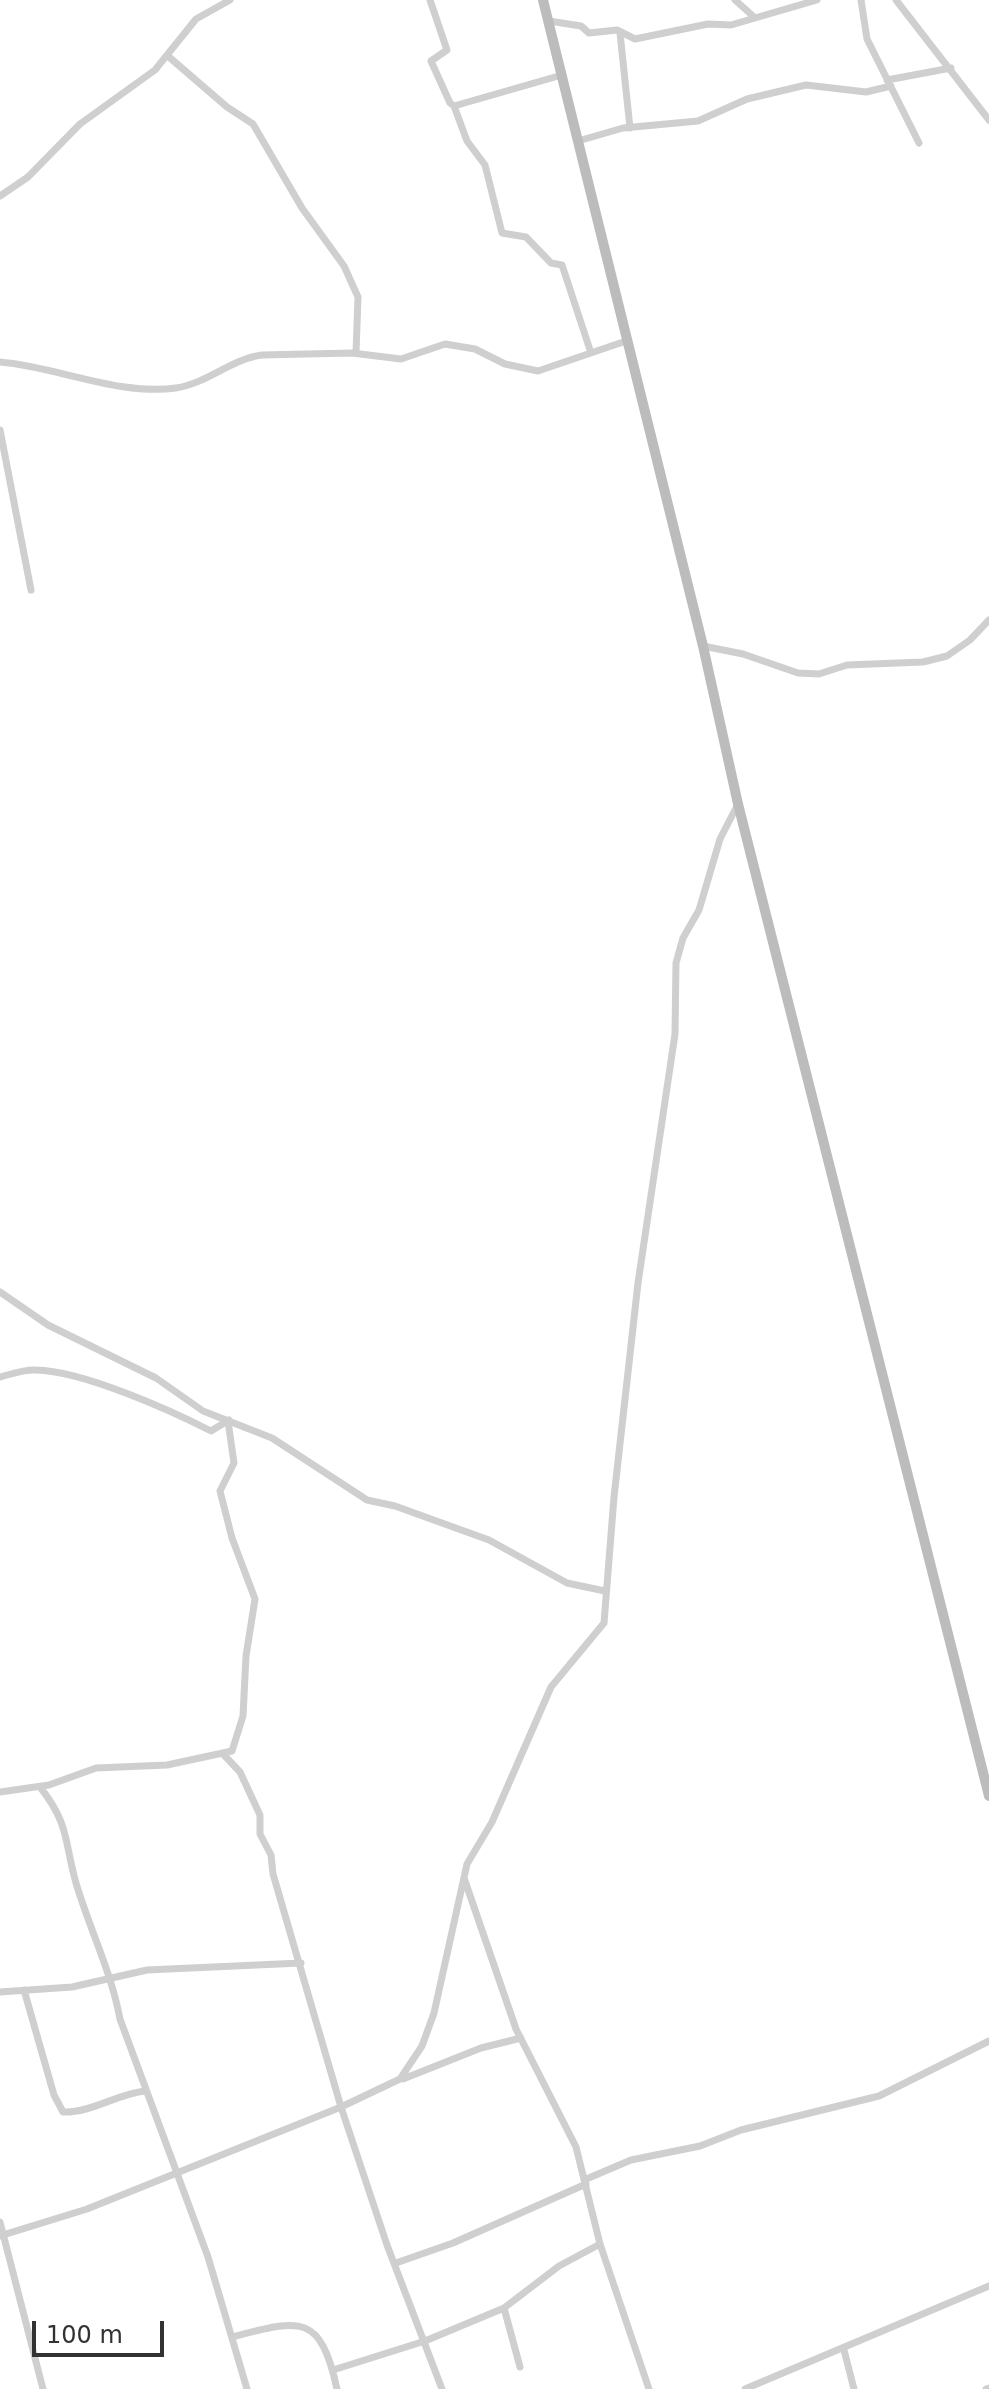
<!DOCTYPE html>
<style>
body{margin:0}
#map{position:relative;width:989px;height:2389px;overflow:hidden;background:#fff;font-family:"DejaVu Sans",sans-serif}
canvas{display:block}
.scale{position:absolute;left:32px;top:2321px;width:132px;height:36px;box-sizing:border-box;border:4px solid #323232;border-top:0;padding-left:10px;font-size:24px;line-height:28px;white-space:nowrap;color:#323232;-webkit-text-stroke:6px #fff;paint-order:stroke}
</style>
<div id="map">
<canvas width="989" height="2389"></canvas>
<div class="scale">100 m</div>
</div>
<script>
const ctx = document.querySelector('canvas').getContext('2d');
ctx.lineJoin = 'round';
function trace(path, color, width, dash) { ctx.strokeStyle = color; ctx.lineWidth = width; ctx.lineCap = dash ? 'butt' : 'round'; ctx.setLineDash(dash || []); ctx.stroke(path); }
trace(new Path2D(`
 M430,0L447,50L431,61L450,103L454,106L562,75
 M735,0L754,17
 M861,0L867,39L919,143
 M896,0L989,120
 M549,21L581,26L589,33L617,30L635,39L708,24L731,25L817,0
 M620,33L630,128
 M169,57L227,107L253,124L302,208L344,266L358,297L356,353
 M887,80L951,68
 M454,106L467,141L485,165L502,233L526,237L551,263L562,265L591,353
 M578,141L623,128L698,121L747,99L806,85L866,92L891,86
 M0,196L28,177L80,124L155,70L196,19L230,0
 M0,362C58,367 119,396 176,388C208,383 231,359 262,355L352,353L401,359L445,344L475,349L505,364L538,371L626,341
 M0,430L31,590
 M703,646L743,654L798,673L819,674L847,665L923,662L947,656L970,640L989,620
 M0,1292L48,1325L156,1378L203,1411L272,1438L367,1500L395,1506L489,1540L567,1583L605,1591
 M0,1377C12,1374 24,1369 36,1370C83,1371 170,1410 211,1431L229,1420
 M224,1755L240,1772L260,1815V1834L271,1855L273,1874L341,2107L387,2245L442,2389
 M40,1787C70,1825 64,1841 76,1883C90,1930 111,1971 120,2019L208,2257L247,2389
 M0,1792L49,1785L96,1768L167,1765L232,1751L243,1716L246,1656L255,1599L232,1538L220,1491L234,1463L228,1421
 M464,1878L516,2029L576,2147L600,2244L649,2389
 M24,1990L54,2095L63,2112C91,2113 117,2094 145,2091
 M0,1992L72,1987L147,1970L301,1963
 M403,2079L481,2048L521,2038
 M584,2180L631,2160L700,2146L741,2130L879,2096L989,2041
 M0,2222L43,2389
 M0,2236L87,2209L341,2107L400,2079L422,2046L434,2013L467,1864L492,1822L551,1687L604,1623L614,1497L638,1283L675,1034L676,963L683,938L699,910L720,839L738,804
 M396,2263L453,2243L586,2184
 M504,2308L520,2367
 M232,2337C299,2320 320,2311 337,2389
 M844,2350L854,2389
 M333,2370L425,2341L504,2308L559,2266L600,2244
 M745,2389L989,2286
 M986,2389L989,2388`), '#cfcfcf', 7);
trace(new Path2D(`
 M543,0L703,646L738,804L989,1796`), '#bcbcbc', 10);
</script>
